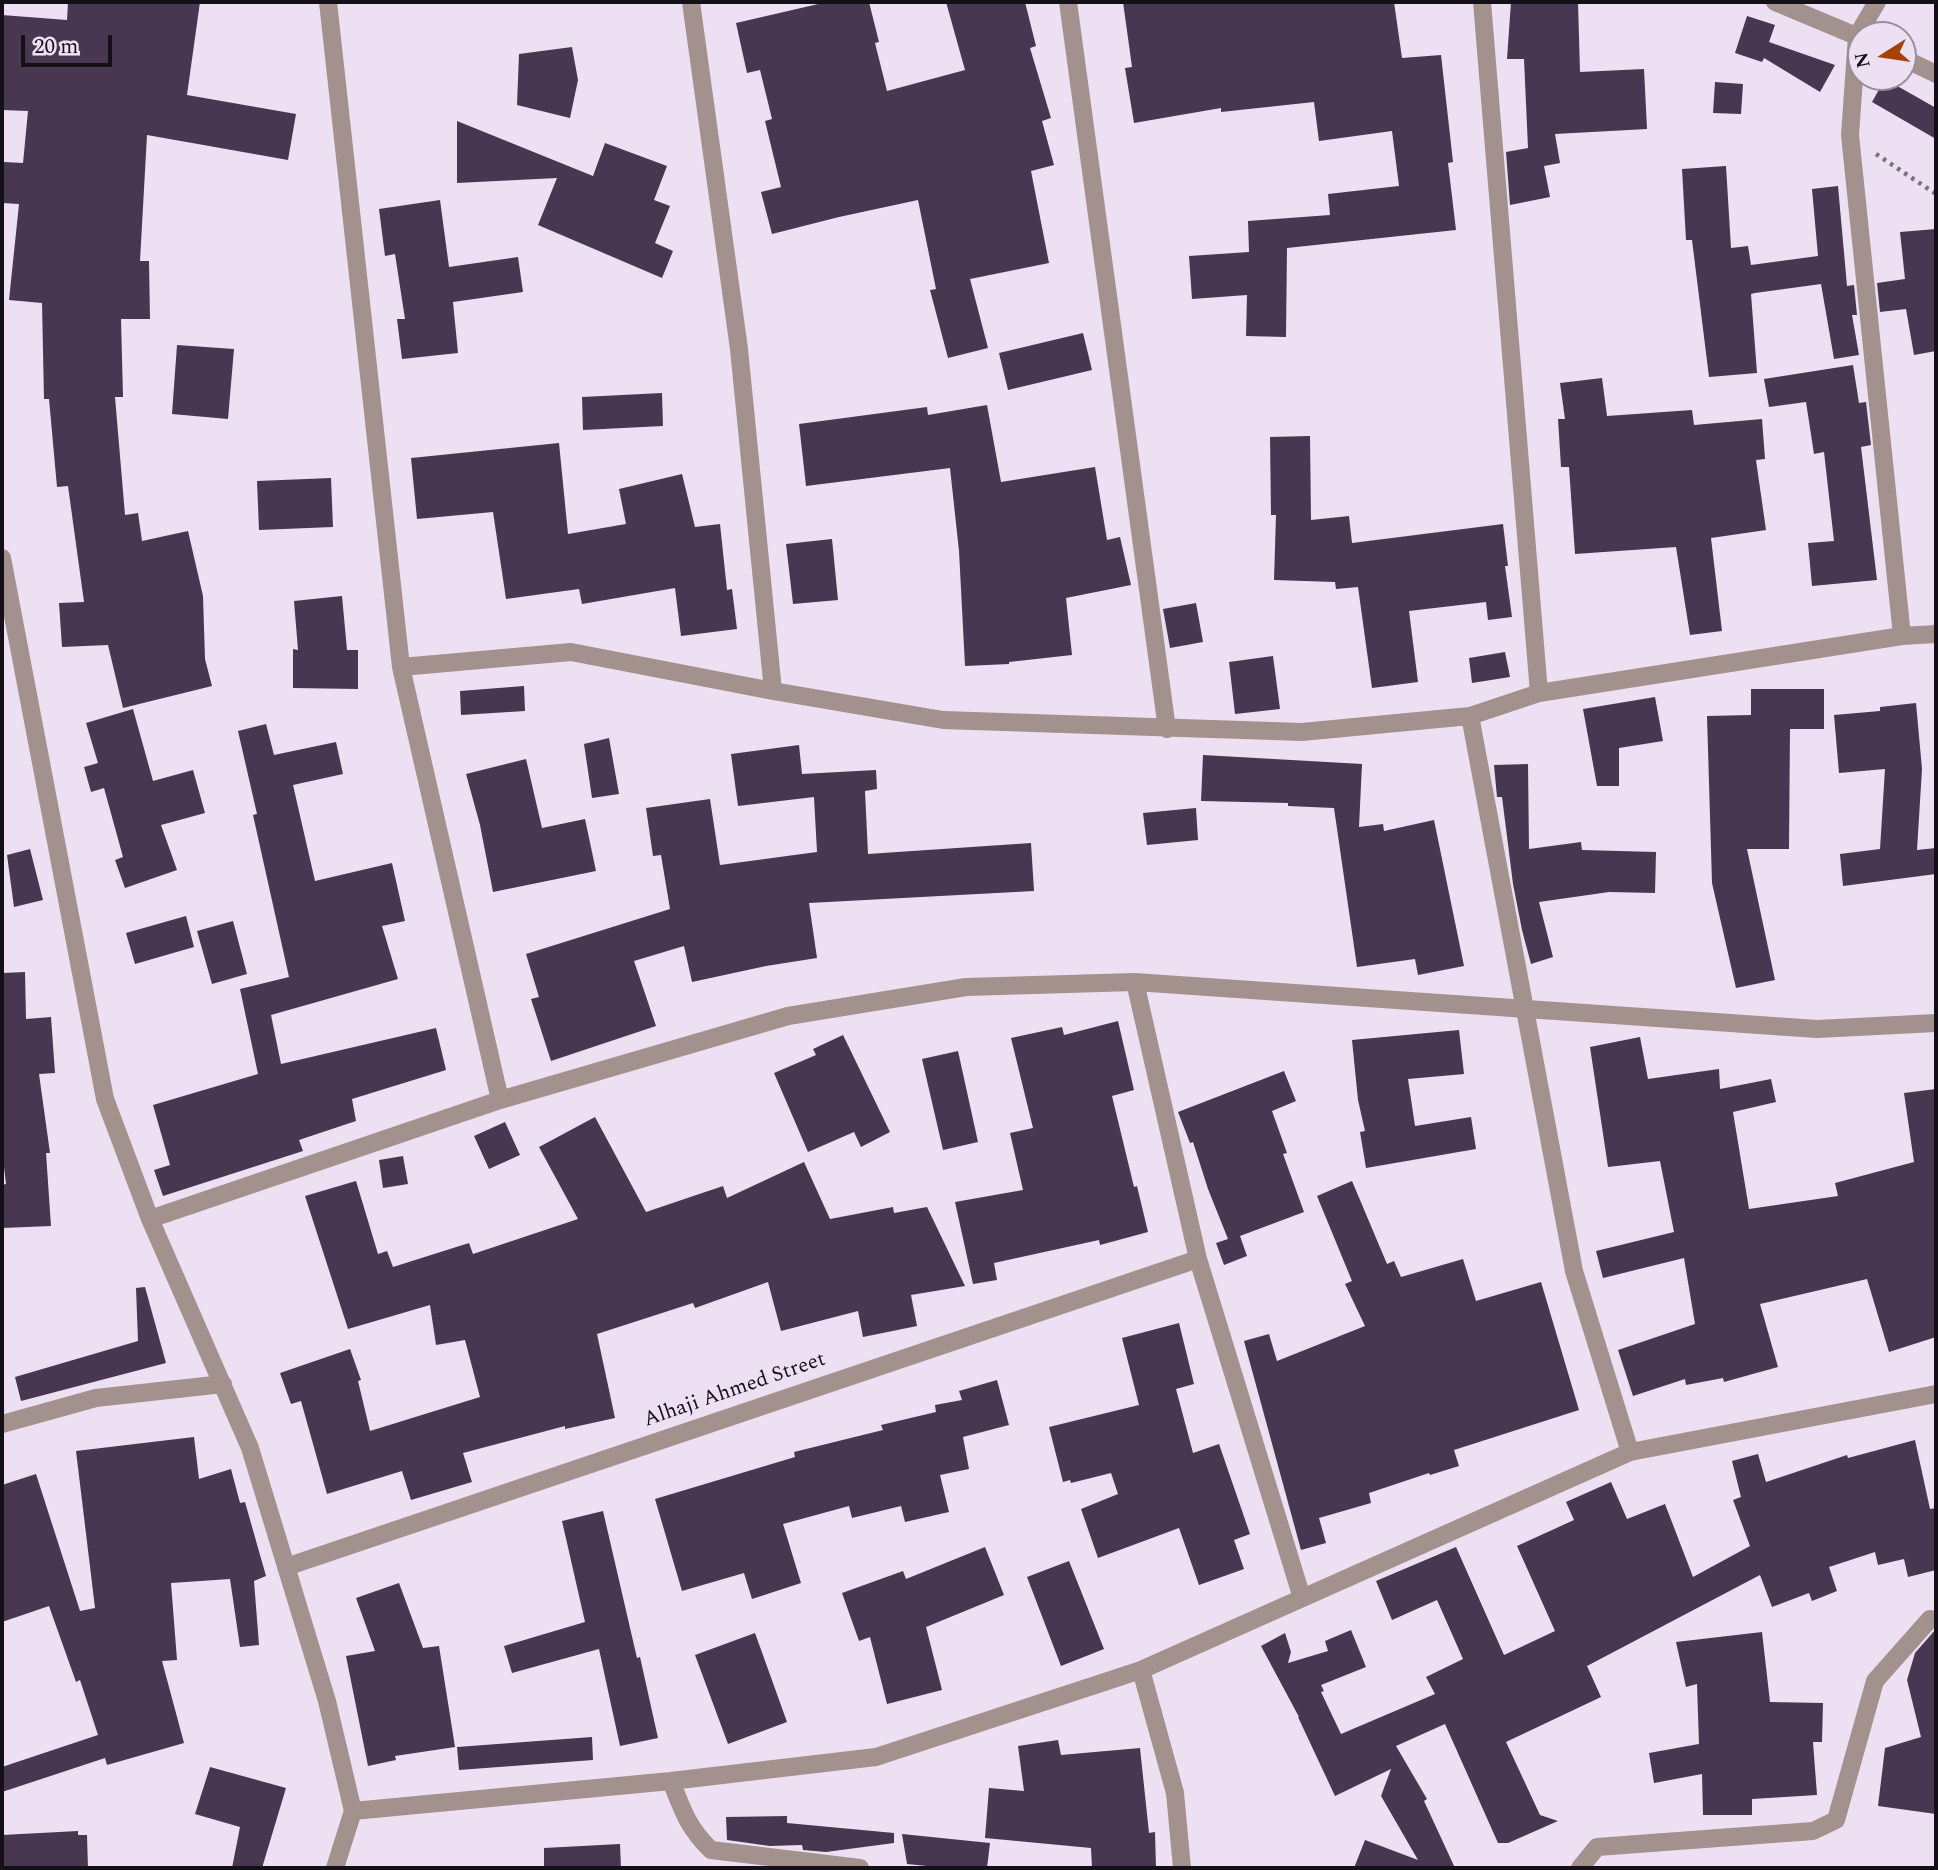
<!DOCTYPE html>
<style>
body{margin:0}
#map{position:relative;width:1938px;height:1870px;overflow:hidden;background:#ede0f3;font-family:Spectral,serif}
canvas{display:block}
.frame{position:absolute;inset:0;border:4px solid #151017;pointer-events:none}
.north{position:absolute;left:1847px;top:21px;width:70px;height:70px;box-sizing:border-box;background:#ede0f3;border:2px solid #978d9b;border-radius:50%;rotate:258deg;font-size:19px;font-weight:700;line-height:28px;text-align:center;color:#151017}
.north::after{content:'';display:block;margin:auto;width:24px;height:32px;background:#a54208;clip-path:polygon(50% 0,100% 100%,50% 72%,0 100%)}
.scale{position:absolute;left:21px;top:35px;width:91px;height:32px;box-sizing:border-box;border:4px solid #151017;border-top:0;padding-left:9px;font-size:21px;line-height:24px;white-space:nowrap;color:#151017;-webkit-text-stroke:5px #ede0f3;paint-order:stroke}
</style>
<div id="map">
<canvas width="1938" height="1870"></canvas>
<div class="frame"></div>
<div class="north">N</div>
<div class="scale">20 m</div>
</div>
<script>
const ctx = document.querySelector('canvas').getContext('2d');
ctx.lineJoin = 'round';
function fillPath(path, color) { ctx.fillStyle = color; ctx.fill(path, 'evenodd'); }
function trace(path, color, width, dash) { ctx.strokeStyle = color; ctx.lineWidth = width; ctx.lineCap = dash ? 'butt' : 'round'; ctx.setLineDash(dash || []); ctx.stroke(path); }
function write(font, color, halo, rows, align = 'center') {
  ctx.font = font + ' Spectral,serif'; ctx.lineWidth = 7; ctx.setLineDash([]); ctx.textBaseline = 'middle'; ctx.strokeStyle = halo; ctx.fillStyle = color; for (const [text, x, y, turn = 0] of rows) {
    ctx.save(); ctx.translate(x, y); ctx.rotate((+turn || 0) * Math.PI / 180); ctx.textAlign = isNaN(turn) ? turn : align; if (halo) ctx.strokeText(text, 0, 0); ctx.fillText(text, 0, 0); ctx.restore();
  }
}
fillPath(new Path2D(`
 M68,2H200L187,95L296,114L288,160L147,135L140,261H149L150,319H121L123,397H115L125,515L138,513L142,541L188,531L203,596L205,659L212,686L123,708L108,645L62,647L59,603L84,602L68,486L57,487L49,399H44L42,303L9,300L19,204L2,203L4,162L23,163L28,111L2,110V15L67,20Z
 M827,2H869L879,42L875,43L887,91L965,70L946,2H1025L1036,46L1030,48L1051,118L1042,121L1054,165L1031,171L1049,263L970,279L988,348L948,358L930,290L936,289L918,200L839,217L772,234L761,192L781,187L765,121L772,119L760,70L747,73L736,23Z
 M1123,2H1394L1402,58L1441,55L1453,162L1448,163L1456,230L1287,248L1286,337L1246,336L1247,295L1192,299L1189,256L1249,252L1248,221L1330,215L1328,194L1399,186L1392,131L1319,141L1314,102L1221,112V108L1134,123L1125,68L1132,67Z
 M1511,2H1578L1580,72L1644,69L1647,129L1555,134L1560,163L1544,166L1550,197L1510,205L1506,152L1528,148L1524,59H1507Z
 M1747,16L1775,25L1769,42L1835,65L1820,92L1764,58L1762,62L1735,53Z
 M572,47L578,80L570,118L517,105L519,54Z
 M1885,79L1936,108V139L1872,102Z
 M1715,82L1743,84L1741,114L1713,113Z
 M457,121L593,176L605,143L667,166L654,200L670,206L655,243L673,251L662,278L538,225L557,178L457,183Z
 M1726,166L1731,248L1748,246L1751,265L1818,256L1812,189L1838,186L1847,286L1854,285L1857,315H1852L1859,355L1834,359L1821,284L1755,293L1751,294L1757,373L1709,377L1692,240H1686L1682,169Z
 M440,200L449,267L518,257L523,292L453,302L458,353L402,359L397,319H405L395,254L385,256L379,209Z
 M1936,229V351L1914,355L1906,309L1880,312L1877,283L1905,279L1900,232Z
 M1083,333L1092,370L1008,390L999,353Z
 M177,345L234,349L228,419L172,414Z
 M1853,365L1859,403L1866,402L1871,445L1861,447L1877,580L1812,586L1808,543L1834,541L1824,452L1814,454L1806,402L1769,407L1764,379Z
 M1602,378L1607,416L1692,410L1694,425L1762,419L1765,459L1756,460L1766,530L1711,538L1722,631L1690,635L1676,547L1575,554L1569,467H1561L1558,419H1565L1560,383Z
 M662,393L663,426L583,430L582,397Z
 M987,405L1001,482L1095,467L1107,540L1120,537L1131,585L1066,598L1072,655L1009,662V664L965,666L959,551L950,468L806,486L799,424L927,407L928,415Z
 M1310,436L1311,520L1349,516L1352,543L1503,524L1508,566H1505L1512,617L1488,620L1486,602L1409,611L1418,682L1372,688L1358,587L1336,589L1335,582L1274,580L1276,515H1271L1270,437Z
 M559,443L568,534L626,524L619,489L682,474L695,527L720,524L727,590L732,589L737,629L681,636L675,588L582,604L579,589L506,599L493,512L417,519L411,458Z
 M331,478L333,527L259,530L257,481Z
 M832,539L838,600L793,604L786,544Z
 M342,596L347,650H358V689L293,688V649L298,650L294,601Z
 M1196,603L1203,642L1170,648L1163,609Z
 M1505,652L1510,677L1472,683L1469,658Z
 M1273,656L1280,709L1235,714L1229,662Z
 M524,686L525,711L461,715L460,691Z
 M1751,689H1824V729H1790L1789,849H1747L1775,980L1736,988L1712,883L1707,716L1751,715Z
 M1655,697L1663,741L1619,748V786H1597L1583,709Z
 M1916,703L1922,769L1917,850L1936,848V874L1843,886L1840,854L1880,849L1885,769L1839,773L1834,715L1880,711V707Z
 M133,709L153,781L193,770L205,813L161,825L177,870L125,888L115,860L123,857L104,788L91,792L84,767L98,763L86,723Z
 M266,724L274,755L336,742L343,774L293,785L315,881L392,863L405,921L382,926L398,979L271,1015L281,1064L436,1028L446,1070L352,1099L356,1121L299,1140L303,1151L163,1196L154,1170L170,1165L153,1105L258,1074L240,989L289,977L253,815L257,814L238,731Z
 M609,738L619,794L592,798L584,744Z
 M799,745L802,774L876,770L877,789L865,791L868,854L1031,843L1034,891L809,903L817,958L766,966L692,982L684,946L634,961L656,1026L551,1061L531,999L539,997L526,954L670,909L661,855L653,856L646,808L710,799L720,865L817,852L814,797L738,806L731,754Z
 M1203,755L1362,764L1359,827L1383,824L1384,831L1434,820L1464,966L1418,975L1415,959L1357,967L1334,808L1288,806V803L1201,801Z
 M526,759L542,828L585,819L596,871L493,892L480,825L466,774Z
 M1528,764L1529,849L1581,842L1582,850L1656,852L1655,893L1609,892L1539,902L1553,957L1531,964L1522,930L1513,884L1502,797H1497L1494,765Z
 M1196,808L1198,840L1147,845L1143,813Z
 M30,849L43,900L14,907L7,855Z
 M186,916L194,947L135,964L126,933Z
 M233,921L247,974L212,984L197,931Z
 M25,972L26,1019L51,1017L55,1073L39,1074L50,1153H46L51,1226L2,1228V1185L6,1184L2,1150V973Z
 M1118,1021L1134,1090L1112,1096L1134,1187L1137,1186L1148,1232L1100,1245L1099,1240L994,1263L997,1280L973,1284L955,1202L1023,1190L1010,1133L1033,1128L1011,1038L1062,1027L1064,1035Z
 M1459,1030L1464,1074L1408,1079L1415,1126L1471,1117L1476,1149L1366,1168L1360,1132L1365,1131L1358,1100L1352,1040Z
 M843,1035L890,1132L861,1147L854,1132L808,1152L774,1073L816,1055L813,1049Z
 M1640,1037L1648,1079L1719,1069L1720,1089L1771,1079L1776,1102L1733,1112L1749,1209L1838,1196L1835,1183L1914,1162L1904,1093L1936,1089V1337L1889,1352L1867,1279L1760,1304L1778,1367L1724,1382L1723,1378L1686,1385L1685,1379L1633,1396L1618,1350L1695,1324L1684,1258L1603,1278L1596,1251L1674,1232L1660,1161L1608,1167L1590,1047Z
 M958,1051L978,1142L943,1150L922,1059Z
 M1284,1071L1296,1101L1272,1111L1287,1153L1283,1154L1304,1212L1240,1236L1247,1256L1224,1265L1216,1243L1228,1239L1208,1189L1193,1142L1190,1143L1178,1112Z
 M595,1117L646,1212L723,1186L727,1198L804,1162L830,1219L893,1207L894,1213L927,1207L965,1286L911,1295L917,1326L863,1337L858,1311L781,1331L768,1282L695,1308L693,1303L597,1334L615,1418L565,1429V1426L463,1453L472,1482L411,1500L402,1471L327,1494L301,1401L291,1404L280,1373L350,1349L361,1380L358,1381L370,1431L480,1397L465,1340L436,1345L430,1305L348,1329L305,1196L356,1181L378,1254L387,1251L393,1267L469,1243L473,1254L578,1219L539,1147Z
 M505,1122L520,1155L489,1169L474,1136Z
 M403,1156L408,1184L383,1188L379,1160Z
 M1352,1181L1387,1264L1394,1261L1401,1277L1463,1259L1476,1301L1541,1282L1579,1410L1454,1450L1459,1466L1430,1475L1429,1473L1369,1493L1371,1503L1319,1518L1326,1543L1301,1550L1244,1341L1269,1334L1277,1361L1365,1326L1345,1284L1352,1281L1317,1196Z
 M145,1287L166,1363L21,1401L15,1377L138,1341L136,1288Z
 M1179,1323L1194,1384L1176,1389L1193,1453L1219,1444L1250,1534L1234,1540L1244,1569L1199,1585L1179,1528L1098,1558L1081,1509L1118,1494L1111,1473L1071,1483L1070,1480L1063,1482L1049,1427L1139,1405L1122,1338Z
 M997,1380L1009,1425L963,1437L969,1469L940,1475L949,1512L905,1522L901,1506L852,1518L849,1506L783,1524L801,1583L752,1599L744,1573L682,1591L655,1499L795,1457L794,1452L883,1430L881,1425L936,1412L935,1405L962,1400L959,1391Z
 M194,1437L199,1479L231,1469L240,1503L245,1502L266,1576L254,1581L259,1645L240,1647L230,1579L171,1583L177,1660L162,1661L184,1743L107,1765L105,1758L2,1792V1767L98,1735L80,1680L76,1682L49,1606L2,1622V1485L36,1474L80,1611L95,1608L76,1451Z
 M1915,1440L1930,1509L1936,1508V1570L1908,1577L1904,1559L1878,1565L1875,1552L1829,1567L1837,1591L1812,1601L1809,1593L1772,1607L1760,1575L1587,1666L1601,1697L1506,1742L1540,1815L1558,1821L1508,1843H1498L1445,1724L1396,1746L1427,1799L1424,1801L1455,1868H1354L1365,1840L1418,1860L1381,1796L1391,1769L1335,1796L1298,1717H1299L1261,1646L1285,1633L1291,1652L1288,1663L1328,1651L1325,1641L1351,1630L1366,1667L1321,1685L1324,1691L1321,1692L1341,1734L1435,1694L1426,1677L1463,1659L1437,1600L1392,1620L1376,1581L1456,1547L1504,1655L1555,1631L1517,1546L1574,1520L1566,1502L1611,1482L1627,1519L1665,1504L1693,1577L1750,1546L1733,1500L1741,1497L1732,1461L1758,1454L1766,1482L1847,1455L1848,1458Z
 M603,1511L637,1658L640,1657L658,1738L620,1746L599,1649L512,1673L504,1646L585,1622L562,1521Z
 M985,1547L1004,1595L926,1627L942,1690L887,1704L870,1637L859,1641L842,1593L903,1571L906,1579Z
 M1069,1561L1104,1649L1061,1666L1027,1577Z
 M399,1583L423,1648L439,1646L455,1747L395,1756L396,1760L368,1766L346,1656L375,1651L356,1598Z
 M1936,1629V1814L1878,1806L1885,1748L1921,1737L1907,1680L1915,1653Z
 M1762,1632L1770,1702L1823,1703L1822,1742H1813L1817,1795L1752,1799V1815H1703L1702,1774L1654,1783L1649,1753L1699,1744L1697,1684L1686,1687L1676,1642Z
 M755,1633L787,1722L728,1744L695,1655Z
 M592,1737L593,1760L459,1770L457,1747Z
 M1058,1740L1061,1755L1140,1748L1149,1833L1155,1832L1156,1868H1092L1091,1848L985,1838L989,1788L1024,1791L1018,1746Z
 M210,1767L286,1788L262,1868H232L240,1827L195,1814Z
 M787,1816V1823L894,1833V1843L826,1852L803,1850L802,1845L770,1846L727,1840L726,1817Z
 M78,1831V1835H87L88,1868H2V1835Z
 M902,1834L990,1843L987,1868H947L907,1864Z
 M620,1844L621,1868H544V1848Z`), '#483750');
trace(new Path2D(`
 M1876,154L1936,194`), '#7a727e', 4.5, [3.5, 5]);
trace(new Path2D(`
 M328,2L401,667L500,1100
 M691,2L739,349L773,691
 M1068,2L1167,729
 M1482,2L1539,693
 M1775,2L1861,38
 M1877,2L1857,36L1850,135L1902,636
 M1903,58L1936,74
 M2,558L105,1099L150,1219L250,1448L327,1701L353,1811L335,1868
 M401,667L571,652L773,691L943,720L1302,732L1470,716L1539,693L1902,636L1936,634
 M1135,982L1198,1259L1302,1598
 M150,1219L500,1100L788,1016L966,987L1135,982L1817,1029L1936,1023
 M2,1424L96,1398L223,1384
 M1630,1452L1936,1394
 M286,1567L1198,1259
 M1141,1670L1630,1452L1574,1271L1470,716
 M671,1781C682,1809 688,1828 711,1850L860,1868
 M353,1811L671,1781L876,1757L1141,1670L1175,1793L1182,1868
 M1580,1868L1597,1847L1813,1831L1836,1820L1875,1681L1930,1619`), '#a3918d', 18);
write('21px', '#151017', '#ede0f3', [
 ["Alhaji Ahmed Street",735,1391,-19]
]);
</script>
